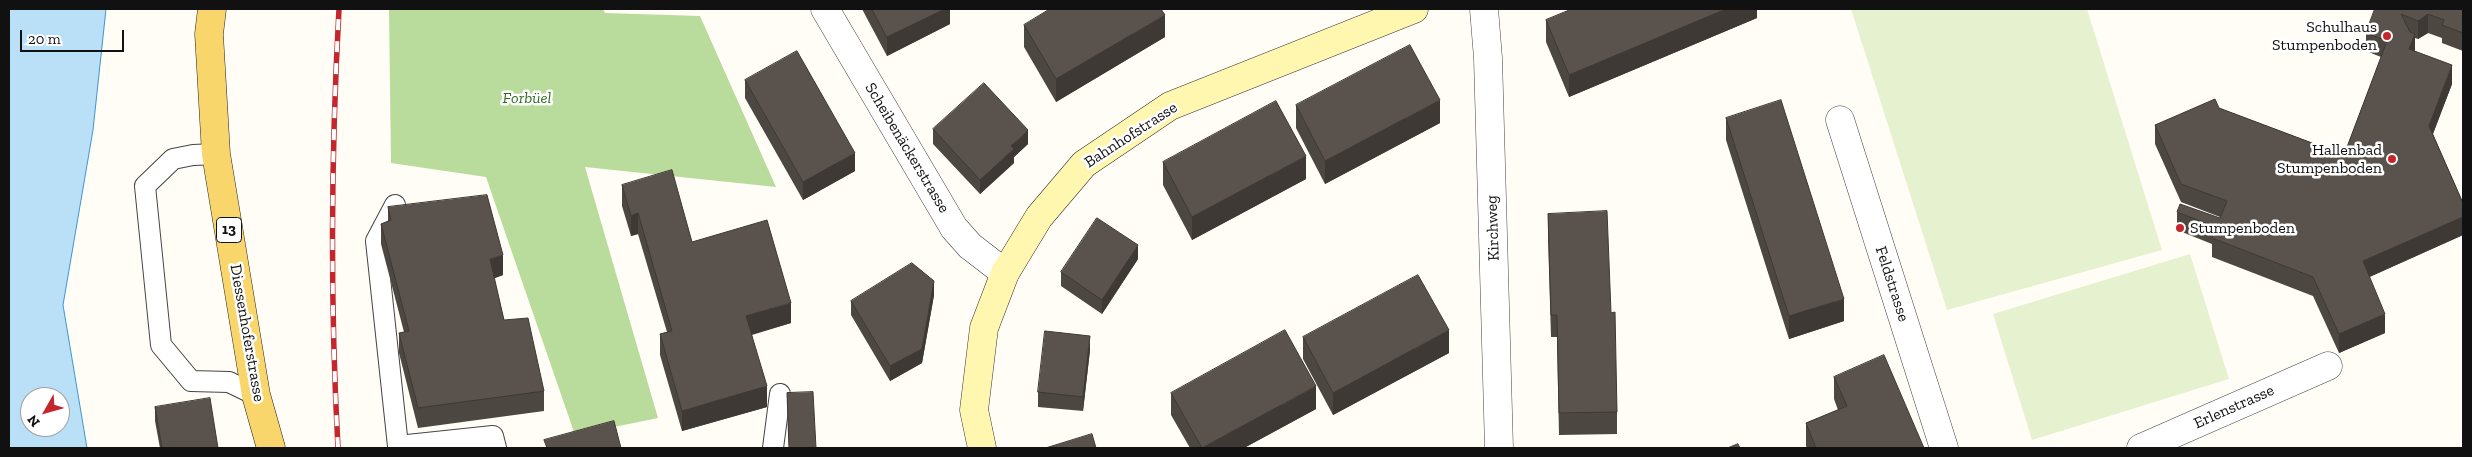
<!DOCTYPE html>
<meta charset="utf-8">
<style>
body{margin:0}
#map{position:relative;width:2472px;height:457px;overflow:hidden;background:#fffdf5;font-family:"Zilla Slab",serif}
canvas{display:block}
.frame{position:absolute;inset:0;border:10px solid #111;pointer-events:none}
.north{position:absolute;left:20px;top:387px;width:50px;height:50px;box-sizing:border-box;background:#fff;border:1px solid #a0a0a0;border-radius:50%;rotate:232deg;font-size:14px;font-weight:700;line-height:20px;text-align:center;color:#111}
.north::after{content:'';display:block;margin:auto;width:18px;height:22px;background:#c4262e;clip-path:polygon(50% 0,100% 100%,50% 72%,0 100%)}
.scale{position:absolute;left:20px;top:30px;width:104px;height:22px;box-sizing:border-box;border:2px solid #111;border-top:0;padding-left:6px;font-size:15px;line-height:18px;white-space:nowrap;color:#111;-webkit-text-stroke:4px #fff;paint-order:stroke}
</style>
<div id="map">
<canvas width="2472" height="457"></canvas>
<div class="frame"></div>
<div class="north">N</div>
<div class="scale">20 m</div>
</div>
<script>
const ctx = document.querySelector('canvas').getContext('2d');
ctx.lineJoin = 'round';
function fillPath(path, color) { ctx.fillStyle = color; ctx.fill(path, 'evenodd'); }
function trace(path, color, width, dash) { ctx.strokeStyle = color; ctx.lineWidth = width; ctx.lineCap = dash ? 'butt' : 'round'; ctx.setLineDash(dash || []); ctx.stroke(path); }
function write(font, color, halo, rows, align = 'center') {
  ctx.font = font + ' "Zilla Slab",serif'; ctx.lineWidth = 5; ctx.setLineDash([]); ctx.textBaseline = 'middle'; ctx.strokeStyle = halo; ctx.fillStyle = color; for (const [text, x, y, turn = 0] of rows) {
    ctx.save(); ctx.translate(x, y); ctx.rotate((+turn || 0) * Math.PI / 180); ctx.textAlign = isNaN(turn) ? turn : align; if (halo) ctx.strokeText(text, 0, 0); ctx.fillText(text, 0, 0); ctx.restore();
  }
}
fillPath(new Path2D(`
 M389,9H603L605,13L700,16L776,187L585,167L658,418L575,435L486,177L391,163Z`), '#b9dc9c');
fillPath(new Path2D(`
 M1851,9H2087L2162,250L1947,310Z
 M2190,254L2229,379L2032,440L1993,314Z`), '#e6f2cf');
const water = new Path2D(`
 M9,9H106L93,130L63,305L87,448H9ZM30,397H60V427H30Z`);
fillPath(water, '#b9e0f7');
trace(water, '#3f96cf', 1);
const lane = new Path2D(`
 M216,154L193,155L173,159L145,186L161,345L191,381L229,382L256,395
 M395,205L376,241L398,446L493,436L496,448
 M773,448L780,394`);
const street = new Path2D(`
 M825,9L954,228L970,246L1005,273
 M1484,9L1488,58L1499,448
 M1840,120L1944,448
 M2141,448L2328,366`);
const secondary = new Path2D(`
 M982,448L974,410L984,328L1005,273L1039,217L1084,164L1170,106L1414,9`);
const primary = new Path2D(`
 M212,9L209,34L216,154L256,395L271,448`);
trace(lane, '#444', 22);
trace(street, '#444', 29);
trace(secondary, '#333', 29);
trace(primary, '#222', 29);
trace(lane, '#fff', 20);
trace(street, '#fff', 28);
trace(secondary, '#fff6b0', 28);
trace(primary, '#f9d66b', 28);
const rail = new Path2D(`
 M338,448C330,302 331,155 339,9`);
trace(rail, '#c4262e', 5.5);
trace(rail, '#fff', 4, [11]);
fillPath(new Path2D(`
 M862,9H950V24L887,56Z
 M1757,9V18L1569,97L1546,42V20Z
 M2375,9H2463V51L2442,43V38L2428,33L2418,39L2415,38V51L2452,84L2433,134L2463,203V235L2369,277L2385,333L2339,353L2313,296L2212,257V244L2177,230V212L2220,218V217L2181,202L2155,144V125L2219,108L2344,155L2381,57L2366,51V33Z
 M1024,25L1165,37L1056,102L1024,47Z
 M745,80L855,171L803,200L745,98Z
 M1296,105L1440,123L1325,184L1296,128Z
 M1726,118L1844,321L1789,339L1726,140Z
 M933,129L1028,144L1014,157V163L980,194L933,144Z
 M1163,162L1306,179L1192,240L1163,185Z
 M622,185L692,242L791,323L752,335L767,407L682,431L660,355V334L667,332L638,234L631,236L622,206Z
 M388,207L503,275L494,278L504,320L544,391V411L418,428L399,353V333L404,332L381,244V224L388,221Z
 M1548,214L1611,313L1617,412V434L1559,435L1557,337H1551L1548,236Z
 M1138,259L1102,314L1061,286V272Z
 M934,295L922,363L890,381L851,315V301Z
 M1303,337L1449,353L1333,415L1303,359Z
 M1090,350L1083,411L1038,407V392Z
 M1834,377L1924,448H1807L1806,446V423L1838,410L1834,399Z
 M787,393L816,448H789Z
 M1171,393L1316,409L1244,448H1190L1171,415Z
 M155,407L218,448H160L155,421Z`), '#4d4742');
fillPath(new Path2D(`
 M945,9H950V24L887,56V37Z
 M1726,9H1757V18L1569,97V75Z
 M2428,14V33L2418,39V21Z
 M1165,15V37L1056,102V79Z
 M2415,34V52L2409,49Z
 M2452,65V84L2429,144V126Z
 M1440,100V123L1325,184V161Z
 M1028,130V144L1014,157V163L980,194V180L1011,146Z
 M855,153V171L803,200V182Z
 M1306,156V179L1192,240V217Z
 M638,213V234L631,236V216Z
 M2463,217V235L2363,280V261Z
 M1138,245V259L1102,314V300Z
 M503,255V275L490,280V259Z
 M934,281V295L922,363L890,381V366Z
 M1844,299V321L1789,339V316Z
 M791,303V323L746,336V316Z
 M2385,314V333L2339,353V334Z
 M1449,330V353L1333,415V393Z
 M1090,336V350L1083,411V397Z
 M767,386V407L682,431V411Z
 M1316,386V409L1244,448H1203Z`), '#3f3936');
const building = new Path2D(`
 M872,9H945L887,37Z
 M1050,9H1161L1165,15L1056,79L1024,25Z
 M1572,9H1726L1569,75L1546,20Z
 M2375,9H2463V33L2442,25L2444,20L2428,14L2418,21L2401,14L2410,32L2415,34L2409,49L2452,65L2429,126L2463,203V217L2363,261L2385,314L2339,334L2313,277L2212,238L2216,227L2177,212L2180,204L2220,218L2227,201L2181,184L2155,125L2215,99L2219,108L2344,155L2387,41L2366,33Z
 M1410,45L1440,100L1325,161L1296,105Z
 M797,51L855,153L803,182L745,80Z
 M984,83L1028,130L1011,146L1014,149L980,180L933,129Z
 M1781,100L1844,299L1789,316L1726,118Z
 M1276,101L1306,156L1192,217L1163,162Z
 M672,170L692,242L767,220L791,303L746,316L767,386L682,411L660,334L672,331L638,213L631,216L622,185Z
 M487,195L503,255L490,259L504,320L528,318L544,391L418,408L399,333L409,331L381,224L391,220L388,207Z
 M1607,211L1611,313L1615,312L1617,412L1559,413L1557,315H1551L1548,214Z
 M1097,218L1138,245L1102,300L1061,272Z
 M912,263L934,281L922,349L890,366L851,301Z
 M1418,275L1449,330L1333,393L1303,337Z
 M1285,330L1316,386L1202,448L1171,393Z
 M1045,331L1090,336L1083,397L1038,392Z
 M1884,355L1924,448H1816L1806,423L1847,406L1834,377Z
 M813,392L816,448H789L787,393Z
 M210,398L218,448H162L155,407Z
 M614,421L621,448H547L544,440Z
 M1092,434L1096,448H1046Z
 M1738,444L1740,448H1728Z`);
fillPath(building, '#5a524d');
trace(building, '#3f3936', 1);
for (const [x, y, r, color] of [
 [2387,36,5,"#c4262e"],
 [2392,159,5,"#c4262e"],
 [2180,228,5,"#c4262e"]
]) { const dot = new Path2D(); dot.arc(x, y, r, 0, 2 * Math.PI); ctx.fillStyle = color; ctx.fill(dot); trace(dot, '#fff', 2); }
for (const [x, y, w] of [
 [229,230,25]
]) { const box = new Path2D(); box.roundRect(x - w / 2, y - 12.5, w, 25, 4); ctx.fillStyle = '#fff'; ctx.fill(box); trace(box, '#111', 1); }
write('bold 15px', '#111', null, [
 ["13",229,230]
]);
write('16px', '#111', '#fff', [
 ["Schulhaus",2377,27],
 ["Stumpenboden",2377,45],
 ["Hallenbad",2382,150],
 ["Stumpenboden",2382,168],
 ["Stumpenboden",2190,228,"left"]
], 'right');
write('italic 16px', '#2f6b1f', '#fff', [
 ["Forbüel",527,98]
]);
write('16px', '#111', '#fff', [
 ["Bahnhofstrasse",1131,135,-33],
 ["Scheibenäckerstrasse",907,148,59],
 ["Kirchweg",1493,228,-92],
 ["Feldstrasse",1892,284,72],
 ["Diessenhoferstrasse",247,333,80],
 ["Erlenstrasse",2234,407,-24]
]);
</script>
